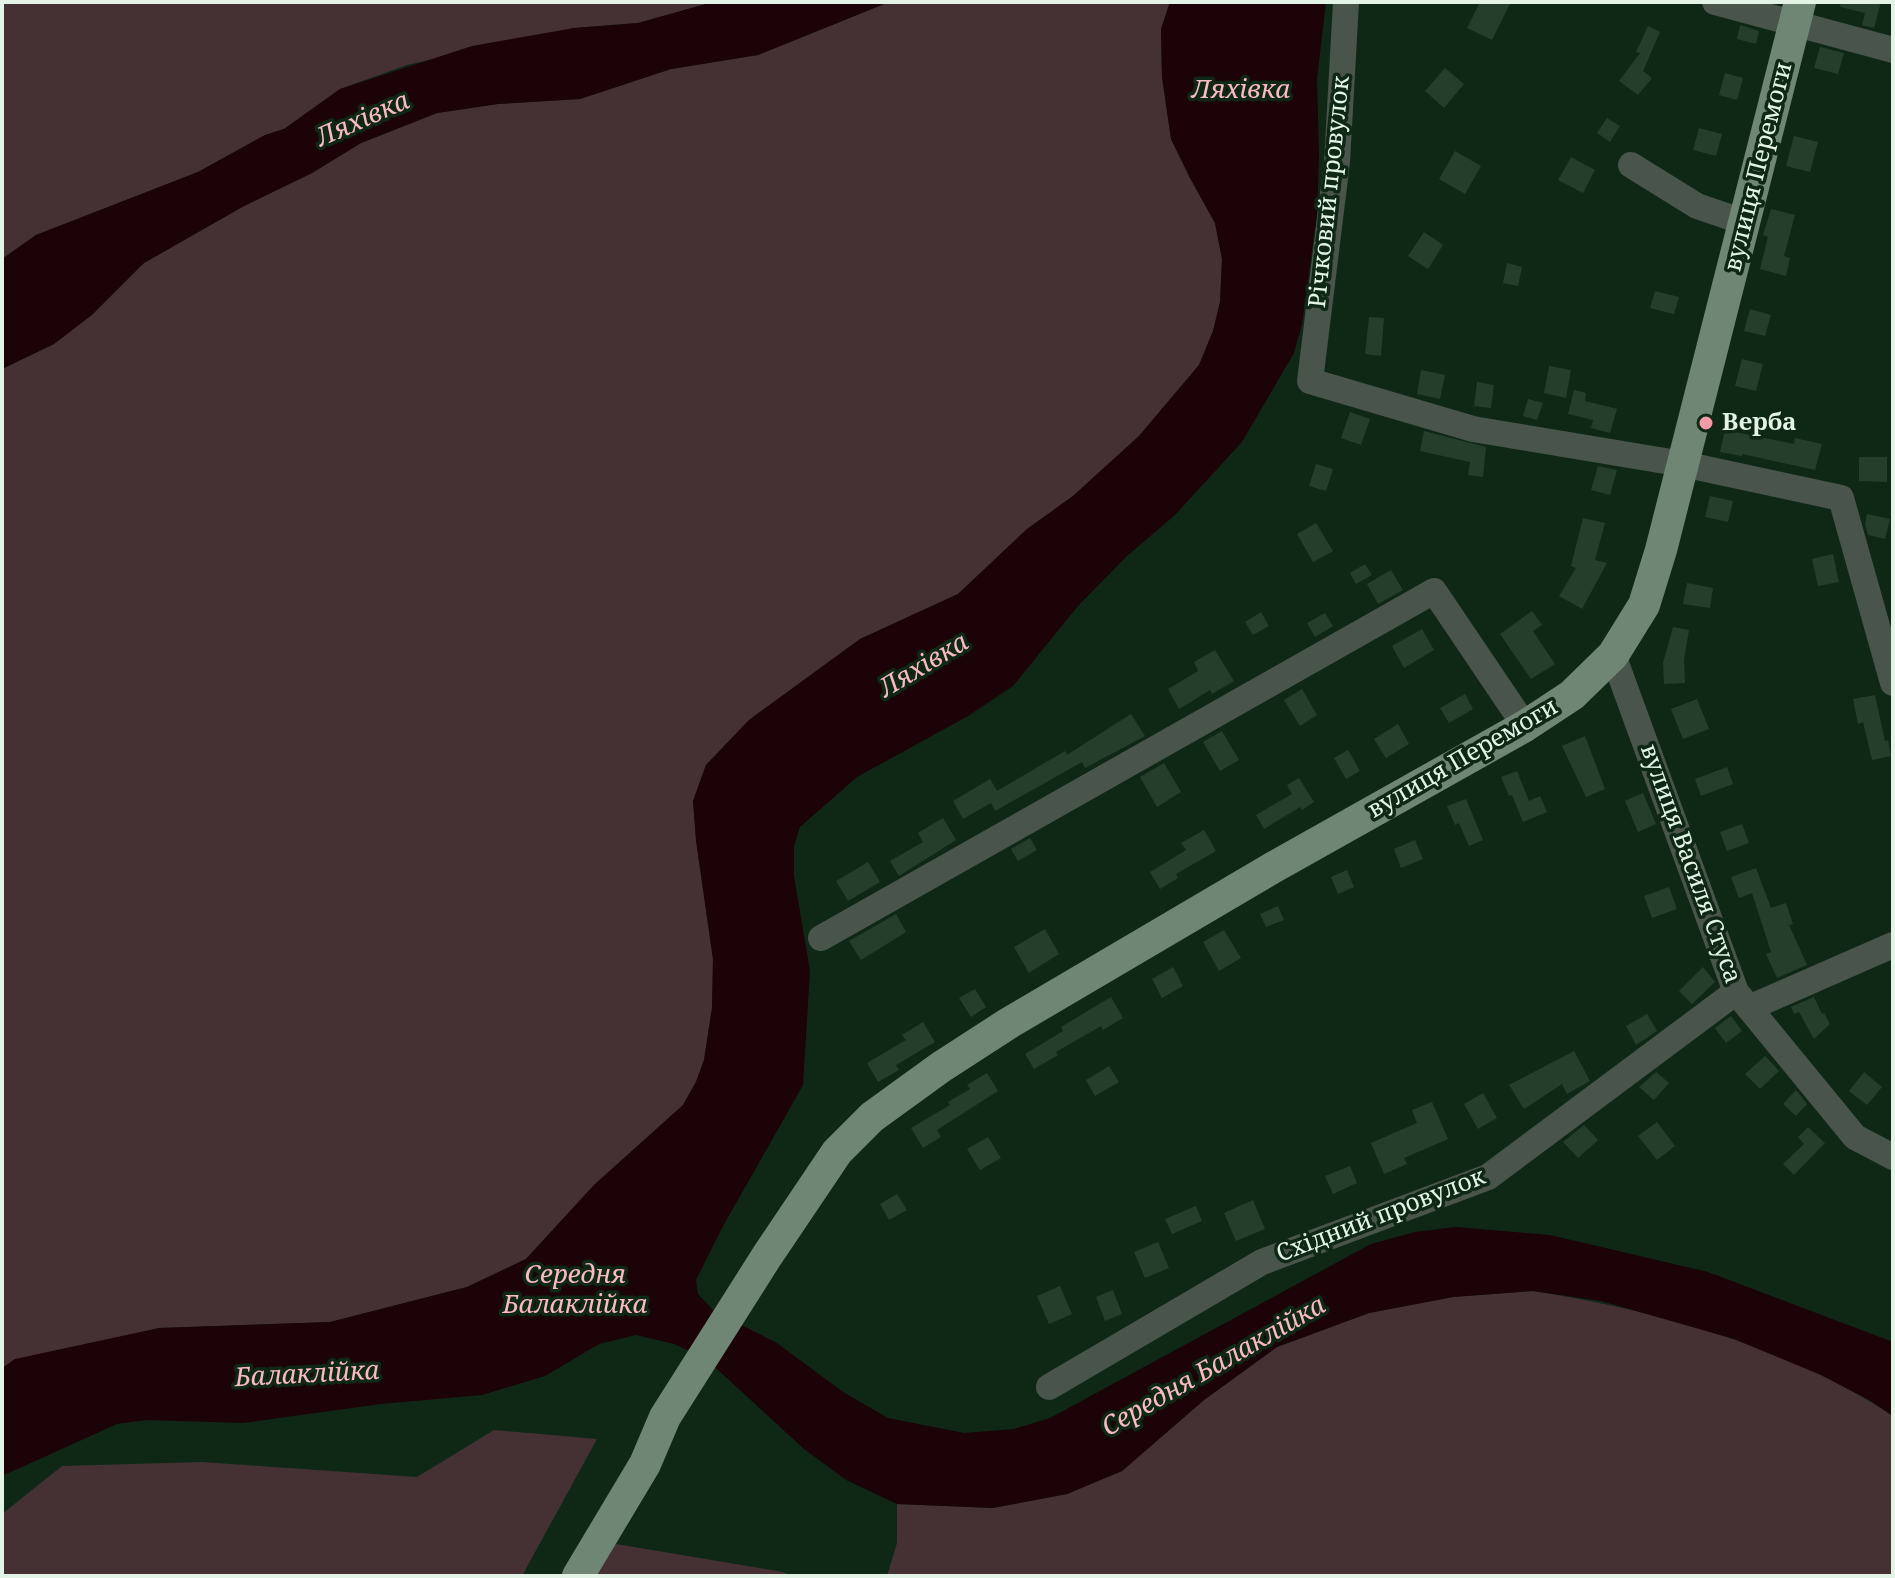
<!DOCTYPE html>
<meta charset="utf-8">
<style>
body{margin:0}
#map{position:relative;width:1895px;height:1578px;overflow:hidden;background:#0f2816;font-family:"Noto Serif",serif}
canvas{display:block}
.frame{position:absolute;inset:0;border:4px solid #e3f3e6;pointer-events:none}
</style>
<div id="map">
<canvas width="1895" height="1578"></canvas>
<div class="frame"></div>
</div>
<script>
const ctx = document.querySelector('canvas').getContext('2d');
ctx.lineJoin = 'round';
function fillPath(path, color) { ctx.fillStyle = color; ctx.fill(path, 'evenodd'); }
function trace(path, color, width, dash) { ctx.strokeStyle = color; ctx.lineWidth = width; ctx.lineCap = dash ? 'butt' : 'round'; ctx.setLineDash(dash || []); ctx.stroke(path); }
function write(font, color, halo, rows, align = 'center') {
  ctx.font = font + ' "Noto Serif",serif'; ctx.lineWidth = 7; ctx.setLineDash([]); ctx.textBaseline = 'middle'; ctx.strokeStyle = halo; ctx.fillStyle = color; for (const [text, x, y, turn = 0] of rows) {
    ctx.save(); ctx.translate(x, y); ctx.rotate((+turn || 0) * Math.PI / 180); ctx.textAlign = isNaN(turn) ? turn : align; if (halo) ctx.strokeText(text, 0, 0); ctx.fillText(text, 0, 0); ctx.restore();
  }
}
fillPath(new Path2D(`
 M2,2H713L638,23L574,28L407,65L340,89L284,129L265,135L198,172L36,235L2,259Z
 M889,2H1170L1161,29L1162,77L1171,139L1190,178L1215,223L1222,259L1220,302L1213,331L1199,365L1139,436L1073,496L1027,529L958,594L860,639L749,720L706,765L693,801L696,840L713,959L712,1008L704,1060L696,1082L683,1105L594,1185L526,1259L467,1287L330,1322L159,1328L2,1368V369L54,344L144,263L244,206L312,173L361,143L437,113L498,104L580,99L671,69L758,55Z
 M1533,1291C1655,1310 1790,1347 1893,1416V1576H887L897,1543V1504L993,1508L1067,1494L1122,1471L1204,1400L1277,1347L1369,1313L1453,1297Z
 M494,1430L597,1439L522,1576H2V1514L62,1466L202,1462L417,1477Z
 M616,1544L783,1572L791,1576H577Z`), '#453134');
fillPath(new Path2D(`
 M713,2H889L758,55L671,69L580,99L498,104L437,113L361,143L312,173L244,206L144,263L92,315L54,344L2,369V259L36,235L198,172L265,135L284,129L340,89L472,46L574,28L638,23Z
 M1170,2H1326L1317,79L1319,156L1317,214L1302,324L1294,353L1242,442L1175,515L1127,556L1078,606L1013,686L968,716L857,777L800,827L794,846V876L810,971L803,1085L722,1228L696,1280L698,1294L714,1311L777,1343L843,1392L888,1418L964,1433L1014,1429L1050,1418L1371,1244L1415,1232L1456,1227L1550,1235L1708,1272L1893,1342V1416L1869,1400L1821,1375L1734,1339L1601,1301L1533,1291L1453,1297L1369,1313L1277,1347L1204,1400L1122,1471L1067,1494L993,1508L897,1504L846,1480L804,1449L705,1358L674,1344L636,1335L599,1344L545,1376L482,1395L381,1404L243,1423L147,1420L117,1424L2,1476V1368L15,1359L159,1328L330,1322L467,1287L526,1259L594,1185L683,1105L696,1082L704,1060L712,1008L713,959L696,840L693,801L706,765L749,720L860,639L958,594L1027,529L1073,496L1139,436L1199,365L1213,331L1220,302L1222,259L1215,223L1190,178L1171,139L1162,77L1161,29Z`), '#1b0307');
fillPath(new Path2D(`
 M1480,2H1511L1492,40L1467,28Z
 M1841,2H1881L1874,28L1862,25L1865,13L1840,7Z
 M1740,25L1759,31L1756,44L1737,39Z
 M1648,26L1660,32L1643,71L1652,78L1638,95L1619,81L1640,53L1636,52Z
 M1820,47L1844,53L1838,74L1814,68Z
 M1445,68L1464,84L1444,108L1425,91Z
 M1725,73L1743,78L1737,100L1719,95Z
 M1607,118L1620,126L1610,142L1597,133Z
 M1699,128L1722,134L1716,156L1693,150Z
 M1794,136L1818,142L1810,172L1786,166Z
 M1455,151L1481,166L1465,194L1439,179Z
 M1571,157L1595,170L1583,193L1558,180Z
 M1771,209L1795,215L1784,256L1790,258L1786,276L1760,269L1768,237L1763,235Z
 M1424,232L1443,245L1428,269L1408,256Z
 M1507,263L1522,267L1518,286L1503,283Z
 M1655,291L1679,297L1674,314L1650,308Z
 M1750,309L1771,315L1765,336L1744,331Z
 M1369,317L1384,318L1381,356L1365,354Z
 M1742,359L1763,364L1756,391L1735,386Z
 M1549,366L1571,370L1566,398L1544,393Z
 M1421,370L1445,375L1440,399L1417,394Z
 M1477,382L1494,385L1491,408L1474,406Z
 M1574,390L1586,393L1585,401L1617,409L1610,433L1591,428L1593,420L1568,414Z
 M1528,399L1543,403L1537,420L1523,416Z
 M1350,412L1370,419L1361,445L1341,438Z
 M1725,430L1794,444L1795,438L1822,444L1815,470L1742,454V456L1720,452Z
 M1424,431L1486,447L1483,477L1468,475L1470,462L1420,451Z
 M1859,457H1887V482L1859,481Z
 M1316,464L1333,469L1326,491L1309,486Z
 M1598,466L1617,470L1610,495L1591,490Z
 M1710,496L1733,501L1728,522L1705,517Z
 M1867,514L1890,519L1885,539L1868,535L1865,524Z
 M1583,518L1605,523L1595,560L1607,563L1582,609L1559,596L1576,568L1571,566Z
 M1316,523L1333,551L1313,562L1297,534Z
 M1833,554L1839,582L1818,586L1812,559Z
 M1365,564L1372,575L1356,584L1350,573Z
 M1391,570L1403,590L1378,604L1367,584Z
 M1687,583L1713,588L1710,608L1683,604Z
 M1532,611L1542,625L1533,631L1555,664L1531,679L1500,634Z
 M1261,612L1269,626L1253,635L1245,622Z
 M1325,613L1333,626L1315,637L1307,623Z
 M1673,627L1689,630L1684,660L1685,683L1664,684L1663,663Z
 M1422,629L1434,650L1404,668L1392,646Z
 M1215,650L1234,681L1212,694L1210,690L1179,709L1168,689L1198,671L1194,662Z
 M1302,689L1317,715L1300,726L1284,700Z
 M1465,694L1473,709L1449,723L1440,708Z
 M1875,695L1885,741L1888,740L1891,756L1872,760L1863,722L1858,724L1853,699Z
 M1697,699L1709,729L1683,739L1671,709Z
 M1131,714L1145,736L1085,768L1082,762L995,811L991,803L963,819L953,801L990,779L997,791L1065,751L1067,755Z
 M1398,724L1409,744L1386,758L1374,739Z
 M1222,731L1239,760L1220,771L1203,742Z
 M1585,736L1605,789L1586,797L1562,746Z
 M1348,750L1360,771L1346,779L1334,758Z
 M1164,763L1181,792L1157,807L1140,777Z
 M1727,767L1733,784L1701,796L1695,779Z
 M1517,771L1529,801L1540,796L1547,812L1523,822L1512,795L1509,796L1501,777Z
 M1299,778L1314,802L1302,810L1300,807L1264,829L1256,815L1292,794L1287,785Z
 M1643,793L1656,824L1638,832L1625,801Z
 M1466,799L1483,840L1469,846L1459,823L1455,825L1447,806Z
 M943,818L956,840L899,876L890,861L923,842L918,833Z
 M1742,824L1749,843L1727,851L1720,832Z
 M1204,830L1216,851L1176,874L1178,878L1160,889L1150,872L1186,850L1181,843Z
 M1030,838L1037,850L1018,861L1011,849Z
 M1415,840L1423,859L1401,868L1394,849Z
 M868,862L880,882L848,901L836,881Z
 M1756,868L1771,908L1786,903L1793,924L1789,925L1807,965L1777,978L1766,954L1771,952L1752,893L1739,898L1731,877Z
 M1347,870L1354,887L1338,894L1331,877Z
 M1669,887L1677,909L1652,918L1644,896Z
 M1278,906L1284,920L1266,927L1260,914Z
 M896,914L906,932L861,960L849,941Z
 M1045,929L1059,954L1029,973L1014,947Z
 M1224,930L1241,958L1219,971L1203,942Z
 M1173,967L1183,986L1162,998L1152,979Z
 M1703,967L1715,982L1692,1004L1679,991Z
 M975,989L986,1007L971,1017L959,998Z
 M1111,997L1123,1018L1103,1030L1101,1026L1056,1052L1058,1055L1034,1069L1025,1054L1063,1031L1061,1027Z
 M1814,997L1822,1014L1824,1013L1830,1024L1814,1039L1799,1012L1794,1014L1791,1007Z
 M1647,1014L1657,1031L1636,1045L1626,1026Z
 M1731,1016L1742,1031L1726,1043L1715,1028Z
 M923,1022L935,1042L896,1065L899,1070L878,1082L867,1063L906,1040L902,1035Z
 M1574,1051L1590,1081L1567,1094L1562,1084L1524,1109L1509,1085Z
 M1765,1056L1779,1071L1760,1089L1745,1074Z
 M1109,1066L1119,1082L1095,1096L1086,1080Z
 M1656,1072L1669,1083L1654,1100L1639,1087Z
 M1864,1072L1882,1087L1867,1105L1849,1091Z
 M987,1073L998,1091L937,1130L941,1137L923,1148L911,1128L950,1105L948,1102L970,1089L967,1085Z
 M1796,1090L1807,1104L1796,1116L1783,1104Z
 M1483,1093L1497,1118L1478,1129L1464,1104Z
 M1432,1102L1448,1139L1404,1158L1407,1164L1384,1174L1371,1143L1417,1123L1412,1110Z
 M1657,1122L1675,1146L1657,1160L1638,1136Z
 M1584,1125L1598,1140L1578,1158L1563,1142Z
 M1808,1127L1825,1143L1794,1175L1783,1164L1804,1144L1798,1137Z
 M988,1137L1001,1158L980,1170L967,1149Z
 M1350,1166L1357,1183L1333,1194L1325,1176Z
 M897,1194L907,1210L889,1220L880,1204Z
 M1253,1200L1265,1229L1236,1241L1224,1213Z
 M1196,1206L1202,1221L1172,1234L1165,1219Z
 M1158,1242L1169,1268L1145,1278L1134,1252Z
 M1060,1286L1072,1314L1049,1324L1037,1296Z
 M1113,1290L1122,1314L1105,1321L1096,1297Z`), '#253e2b');
trace(new Path2D(`
 M1346,2L1337,162L1310,381L1473,429L1683,464L1841,498L1893,683
 M1715,2L1893,50
 M1631,165L1697,206L1744,222
 M1613,655L1736,992L1855,1137L1893,1157
 M821,938L1434,591L1525,726
 M1749,1008L1893,945
 M1049,1387L1262,1262L1488,1177L1736,992`), '#49544b', 26);
trace(new Path2D(`
 M578,1576L645,1464L665,1417L767,1256L837,1152L872,1117L941,1067L1009,1023L1274,867L1525,726L1572,695L1613,655L1644,605L1661,550L1800,2`), '#6e8673', 32);
for (const [x, y, r, color] of [
 [1706,423,8,"#f39aa8"]
]) { const dot = new Path2D(); dot.arc(x, y, r, 0, 2 * Math.PI); ctx.fillStyle = color; ctx.fill(dot); trace(dot, '#0f2816', 3); }
write('24px', '#e3f3e6', '#0f2816', [
 ["вулиця Перемоги",1759,167,-76],
 ["Річковий провулок",1330,192,-84],
 ["вулиця Перемоги",1463,759,-30],
 ["вулиця Василя Стуса",1690,864,70],
 ["Східний провулок",1381,1216,-21]
]);
write('bold 24px', '#e3f3e6', '#0f2816', [
 ["Верба",1722,423]
], 'left');
write('italic 26px', '#fbb9c2', '#0f2816', [
 ["Ляхівка",1241,91],
 ["Ляхівка",363,120,-24],
 ["Ляхівка",924,666,-31],
 ["Середня",575,1276],
 ["Балаклійка",575,1306],
 ["Середня Балаклійка",1214,1367,-30],
 ["Балаклійка",307,1375,-3]
]);
</script>
